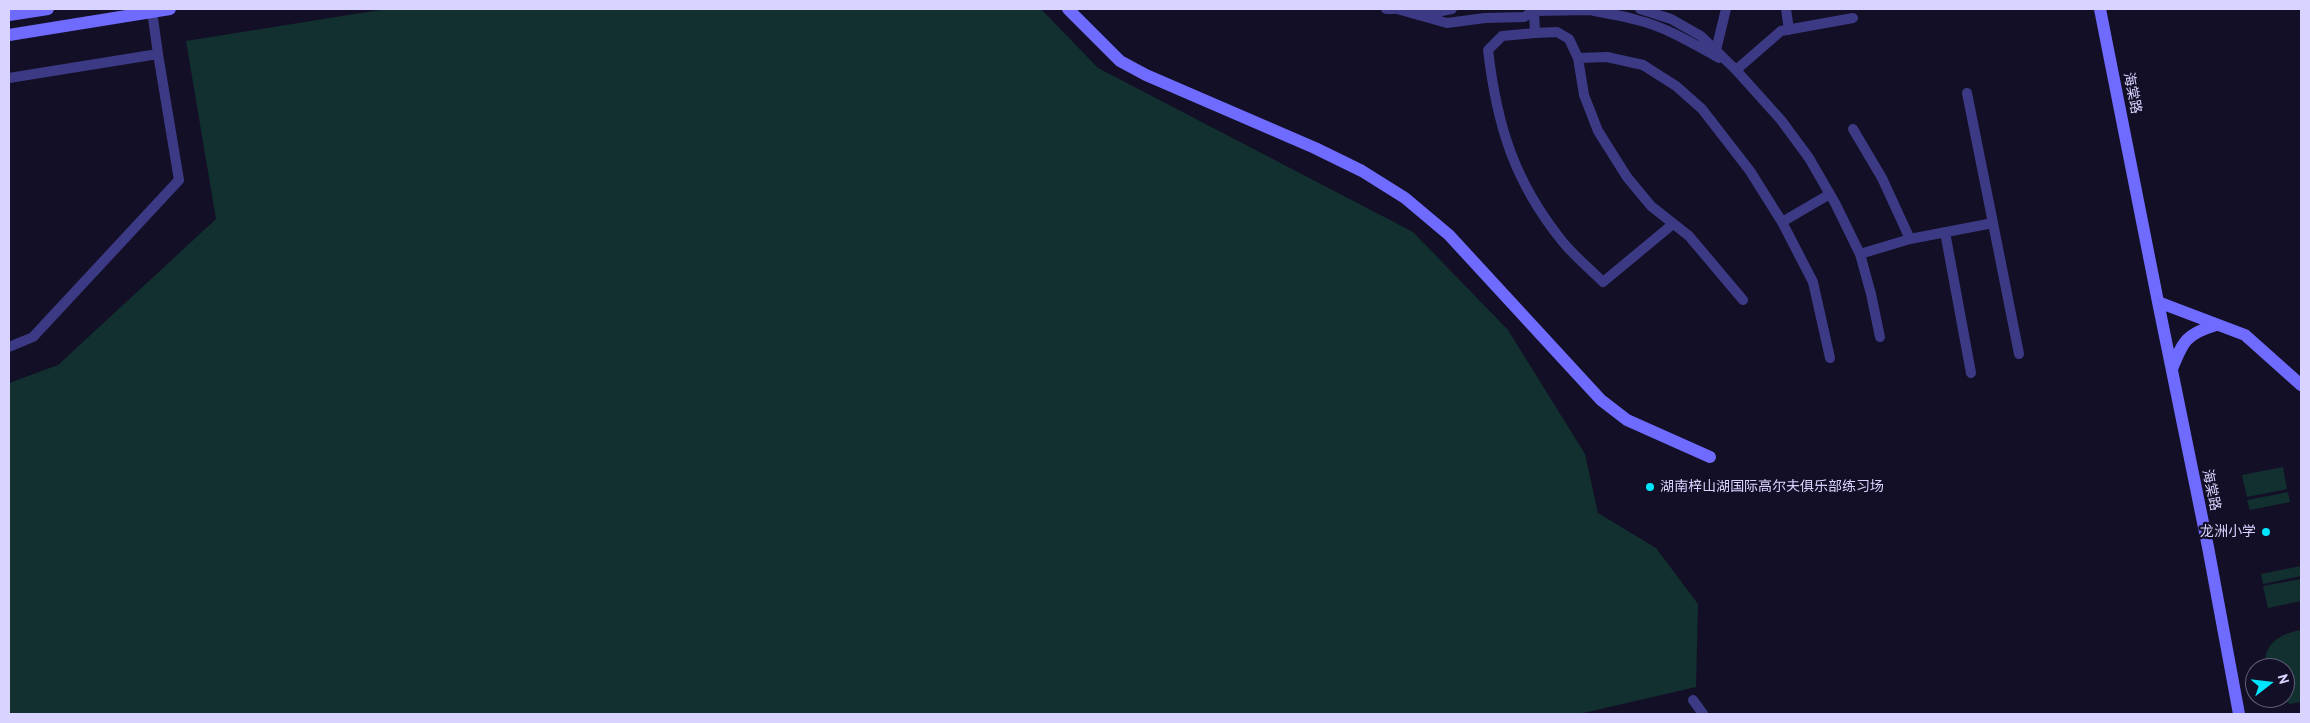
<!DOCTYPE html>
<meta charset="utf-8">
<style>
body{margin:0}
#map{position:relative;width:2310px;height:723px;overflow:hidden;background:#130f26;font-family:"PT Sans",sans-serif}
canvas{display:block}
.frame{position:absolute;inset:0;border:10px solid #d9d4ff;pointer-events:none}
.north{position:absolute;left:2245px;top:658px;width:50px;height:50px;box-sizing:border-box;background:#130f26;border:1px solid #625e7d;border-radius:50%;rotate:74deg;font-size:14px;font-weight:700;line-height:20px;text-align:center;color:#d9d4ff}
.north::after{content:'';display:block;margin:auto;width:18px;height:22px;background:#00e5ff;clip-path:polygon(50% 0,100% 100%,50% 72%,0 100%)}
</style>
<div id="map">
<canvas width="2310" height="723"></canvas>
<div class="frame"></div>
<div class="north">N</div>
</div>
<script>
const ctx = document.querySelector('canvas').getContext('2d');
ctx.lineJoin = 'round';
function fillPath(path, color) { ctx.fillStyle = color; ctx.fill(path, 'evenodd'); }
function trace(path, color, width, dash) { ctx.strokeStyle = color; ctx.lineWidth = width; ctx.lineCap = dash ? 'butt' : 'round'; ctx.setLineDash(dash || []); ctx.stroke(path); }
function write(font, color, halo, rows, align = 'center') {
  ctx.font = font + ' "PT Sans","Noto Sans SC",sans-serif'; ctx.lineWidth = 4.5; ctx.setLineDash([]); ctx.textBaseline = 'middle'; ctx.strokeStyle = halo; ctx.fillStyle = color; for (const [text, x, y, turn = 0] of rows) {
    ctx.save(); ctx.translate(x, y); ctx.rotate((+turn || 0) * Math.PI / 180); ctx.textAlign = isNaN(turn) ? turn : align; if (halo) ctx.strokeText(text, 0, 0); ctx.fillText(text, 0, 0); ctx.restore();
  }
}
fillPath(new Path2D(`
 M386,9H1041L1098,68L1413,232L1508,330L1585,454L1598,513L1656,548L1698,604L1696,687L1579,714H9V383L58,365L216,219L186,41Z
 M2283,467L2287,489L2247,497L2242,475Z
 M2288,492L2290,502L2250,510L2247,500Z
 M2301,566V576L2263,584L2261,574Z
 M2301,579V601L2268,608L2263,586Z
 M2301,630V702L2290,704L2279,698H2285V668H2265C2263,643 2280,634 2301,630Z`), '#12302f');
trace(new Path2D(`
 M1386,9H1394
 M1397,9L1447,23L1485,18L1524,17L1534,11
 M1419,9L1431,13L1452,9
 M1530,9L1534,11L1590,10
 M1592,9L1590,10C1606,14 1621,15 1637,20C1666,27 1692,43 1719,58
 M1640,9L1671,19L1701,36L1736,70L1781,120L1809,158L1835,203L1860,254L1871,294L1880,337
 M1786,9L1789,30
 M152,11L158,54
 M1534,11L1535,33L1557,32L1569,39L1578,58L1584,95L1598,131L1627,177L1651,206L1689,236L1743,300
 M1535,33L1502,36L1488,50C1497,126 1514,181 1562,241C1574,256 1590,269 1603,282L1673,224
 M1716,50L1726,9
 M1578,58L1607,57L1643,65L1676,86L1702,109L1750,171L1782,222L1813,282L1830,358
 M1736,70L1781,31L1853,18
 M9,78L158,54L179,180L33,337L9,347
 M1853,129L1882,178L1910,239
 M1782,222L1830,194
 M1993,223L2019,354
 M1945,232L1971,373
 M1860,254L1910,239L1993,223L1967,93
 M1693,700L1703,714`), '#3d3a85', 10);
trace(new Path2D(`
 M1068,9L1120,61L1146,75L1315,148L1362,171L1405,198L1449,235L1601,400L1627,420L1710,457
 M2100,9L2158,302L2245,335L2301,385
 M9,15L48,9
 M9,35L170,9
 M2158,302L2208,547L2239,714
 M2172,369C2183,341 2186,334 2216,325`), '#6f6bff', 12);
for (const [x, y, r, color] of [
 [1650,487,5,"#00e5ff"],
 [2266,532,5,"#00e5ff"]
]) { const dot = new Path2D(); dot.arc(x, y, r, 0, 2 * Math.PI); ctx.fillStyle = color; ctx.fill(dot); trace(dot, '#130f26', 2); }
write('14px', '#d9d4ff', '#130f26', [
 ["海棠路",2132,93,79],
 ["海棠路",2211,490,78]
]);
write('14px', '#d9d4ff', '#130f26', [
 ["湖南梓山湖国际高尔夫俱乐部练习场",1660,487],
 ["龙洲小学",2256,532,"right"]
], 'left');
</script>
